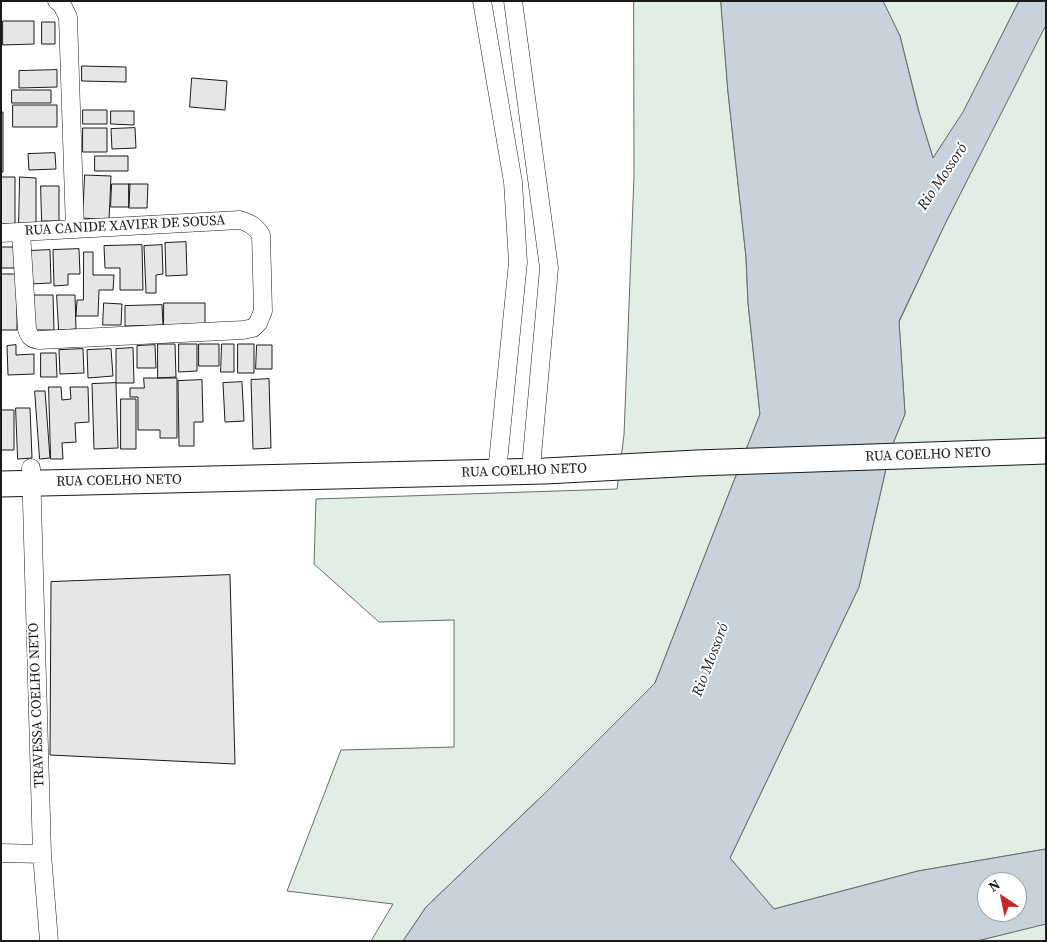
<!DOCTYPE html>
<meta charset="utf-8">
<style>
body{margin:0}
#map{position:relative;width:1047px;height:942px;overflow:hidden;background:#fff;font-family:"Source Serif 4",serif}
canvas{display:block}
.frame{position:absolute;inset:0;border:2px solid #1a1a1a;pointer-events:none}
.north{position:absolute;left:977px;top:872px;width:50px;height:50px;box-sizing:border-box;background:#fff;border:1px solid #a3a3a3;border-radius:50%;rotate:326deg;font-size:14px;font-weight:700;line-height:20px;text-align:center;color:#1a1a1a}
.north::after{content:'';display:block;margin:auto;width:18px;height:22px;background:#c62828;clip-path:polygon(50% 0,100% 100%,50% 72%,0 100%)}
</style>
<div id="map">
<canvas width="1047" height="942"></canvas>
<div class="frame"></div>
<div class="north">N</div>
</div>
<script>
const ctx = document.querySelector('canvas').getContext('2d');
ctx.lineJoin = 'round';
function fillPath(path, color) { ctx.fillStyle = color; ctx.fill(path, 'evenodd'); }
function trace(path, color, width, dash) { ctx.strokeStyle = color; ctx.lineWidth = width; ctx.lineCap = dash ? 'butt' : 'round'; ctx.setLineDash(dash || []); ctx.stroke(path); }
function write(font, color, halo, rows, align = 'center') {
  ctx.font = font + ' "Source Serif 4",serif'; ctx.lineWidth = 4; ctx.setLineDash([]); ctx.textBaseline = 'middle'; ctx.strokeStyle = halo; ctx.fillStyle = color; for (const [text, x, y, turn = 0] of rows) {
    ctx.save(); ctx.translate(x, y); ctx.rotate((+turn || 0) * Math.PI / 180); ctx.textAlign = isNaN(turn) ? turn : align; if (halo) ctx.strokeText(text, 0, 0); ctx.fillText(text, 0, 0); ctx.restore();
  }
}
const green = new Path2D(`
 M634,1H721L728,92L746,257L748,303L760,414L655,683L541,797L426,907L403,941H371L393,904L287,891L341,750L454,747V620L379,622L314,564L316,499L617,489L624,435L634,176Z
 M883,1H1019L963,113L933,158L920,116L900,36Z
 M1046,24V849L918,871L774,909L730,858L859,587L890,451L905,414L899,322L945,224Z
 M1046,924V941H977Z`);
fillPath(green, '#e0efe3');
trace(green, '#6a6a6a', 1);
const water = new Path2D(`
 M721,1H883L900,36L918,109L933,158L963,112L1019,1H1046V25L945,224L899,321L905,414L890,451L859,587L730,858L774,909L918,871L1046,849V924L977,941H403L426,907L541,797L655,683L760,414L748,303L746,257L728,92ZM987,882H1017V912H987Z`);
fillPath(water, '#c6d2dc');
trace(water, '#6a6a6a', 1);
const building = new Path2D(`
 M3,21H34V44L3,45Z
 M42,22H55V44H42Z
 M82,66L126,67V82L82,81Z
 M57,70V87L19,88V71Z
 M192,78L227,81L225,110L190,107Z
 M12,90H51V103H12Z
 M13,105H57V127H13Z
 M83,110H107V124H83Z
 M111,111H134V125L111,124Z
 M1,112H3V172H1Z
 M83,128H107V152H83Z
 M135,128L136,148L112,149L111,129Z
 M55,153L56,169L29,170L28,154Z
 M95,156H128V171H95Z
 M85,175L111,176L109,220L83,218Z
 M1,177H15V224H1Z
 M20,177L36,178V224H19Z
 M112,184H130L129,207H111Z
 M129,184H148L147,208H129Z
 M41,186H59V221H42Z
 M186,242L187,275L166,276L165,243Z
 M142,245L143,290H120V268H105L104,246Z
 M162,245L163,274L156,275V293H146L144,246Z
 M2,247H16V268H2Z
 M79,249L80,274H68V285L54,286L53,250Z
 M50,250L51,283L30,284L28,251Z
 M84,252H93V275H114L113,290H99L98,316H76L77,300H83Z
 M1,274H17V330H1Z
 M33,295H53L54,330H34Z
 M57,295H75L76,329L59,330Z
 M104,303L122,304L121,325H103Z
 M164,303H205V325L164,326Z
 M162,305L163,325L125,326V306Z
 M158,344H175L176,377L158,378Z
 M179,344H197V371L179,372Z
 M199,344H219V366H199Z
 M222,344H234V372H221Z
 M238,344H254V373H238Z
 M16,345V355L34,354V374L8,375L7,346Z
 M155,345L156,368H137V346Z
 M257,345H272V369H256Z
 M133,348L134,383H116V349Z
 M83,349L84,373L60,374L59,350Z
 M111,349L113,376L88,378L87,350Z
 M41,353H56L57,377H41Z
 M144,378H177V438H160V430H138V397H130V388H144Z
 M269,379L271,448L253,449L251,380Z
 M202,380L203,422H194V446H179L178,381Z
 M242,382L244,421L225,422L223,383Z
 M116,383L118,448L94,449L92,384Z
 M49,387H61L62,400L71,399L70,387H88L89,422L75,423L76,442L62,443L63,459H51Z
 M35,391H45L50,458L40,459Z
 M121,399H136V449H121Z
 M16,408H30L32,458L18,459Z
 M1,410H14V450H1Z
 M230,575L235,764L50,755L51,582Z`);
fillPath(building, '#e6e6e6');
trace(building, '#1a1a1a', 1);
const minor = new Path2D(`
 M57,1L61,3L68,17L75,229
 M482,1L513,182L518,262L497,472
 M513,1L549,268L532,456L533,471
 M1,233L240,220C250,223 255,226 261,235L263,311L258,323L253,328L243,330L39,340C31,339 29,336 27,329L21,232
 M31,468L42,854L49,941
 M1,853L42,854`);
const secondary = new Path2D(`
 M1,484L545,471L697,463L1046,451`);
trace(minor, '#1a1a1a', 19);
trace(secondary, '#1a1a1a', 27);
trace(minor, '#fff', 18);
trace(secondary, '#fff', 25);
write('14px', '#1a1a1a', '#fff', [
 ["RUA CANIDE XAVIER DE SOUSA",125,226,-3],
 ["RUA COELHO NETO",928,455,-2],
 ["RUA COELHO NETO",524,471,-2],
 ["RUA COELHO NETO",119,481,-1],
 ["TRAVESSA COELHO NETO",37,705,-92]
]);
write('italic 15px', '#1a1a1a', '#fff', [
 ["Rio Mossoró",943,177,-56],
 ["Rio Mossoró",711,660,-69]
]);
</script>
